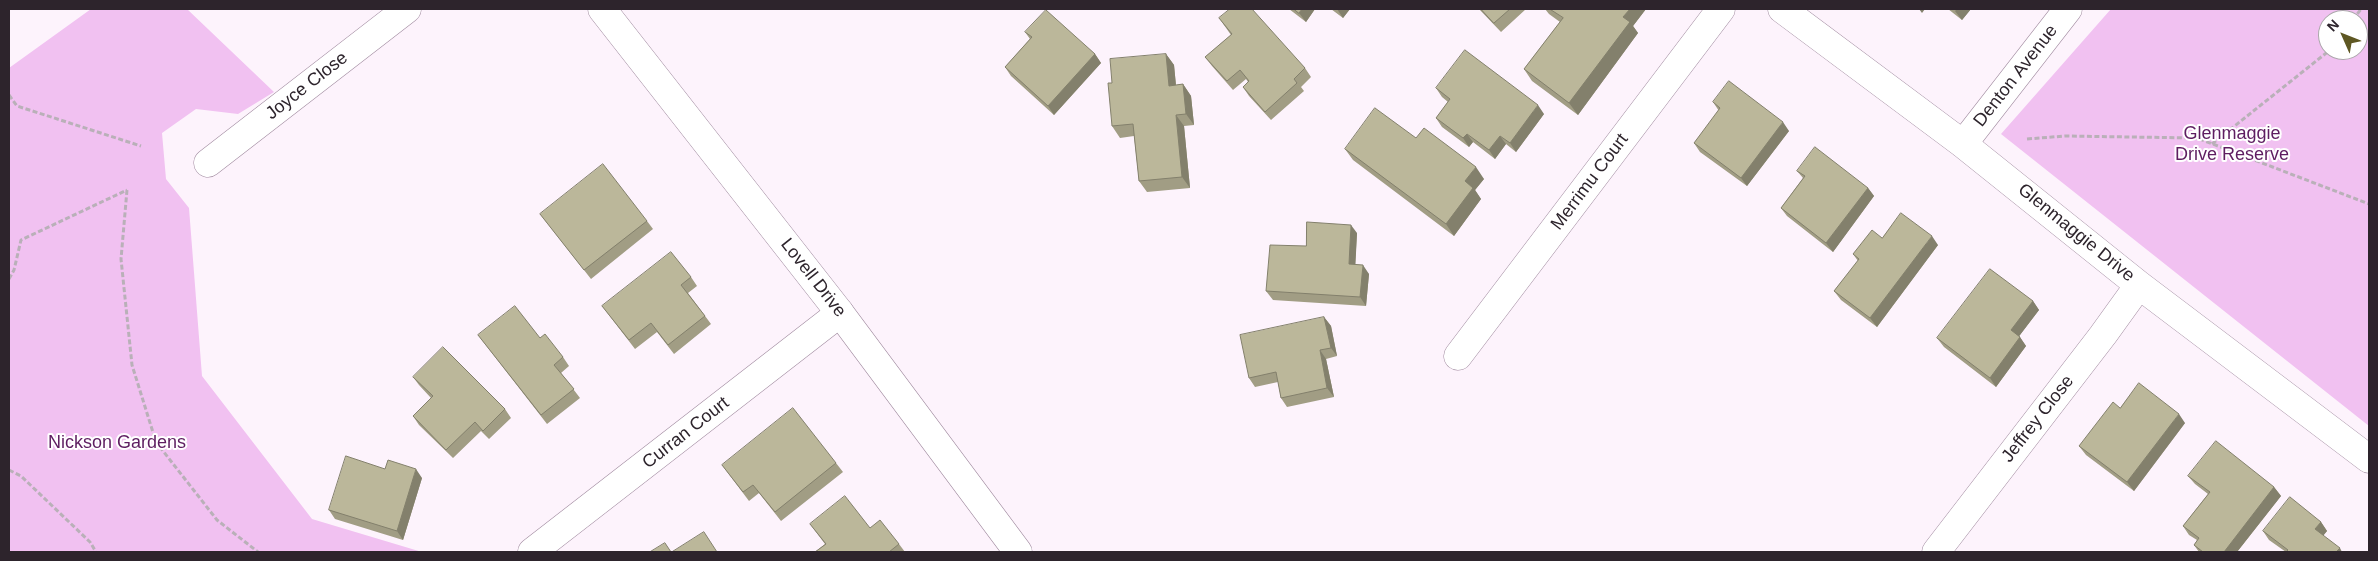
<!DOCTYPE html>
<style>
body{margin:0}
#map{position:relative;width:2378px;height:561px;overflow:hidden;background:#fdf3fc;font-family:Arial,sans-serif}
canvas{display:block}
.frame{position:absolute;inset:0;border:10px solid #2d242c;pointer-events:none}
.north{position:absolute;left:2318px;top:10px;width:50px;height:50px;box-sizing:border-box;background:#fff;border:1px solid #aba7ab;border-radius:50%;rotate:314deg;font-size:14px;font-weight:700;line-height:20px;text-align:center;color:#2d242c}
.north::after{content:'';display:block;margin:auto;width:18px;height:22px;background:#5e5723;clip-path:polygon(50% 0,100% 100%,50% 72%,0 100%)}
</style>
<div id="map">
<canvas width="2378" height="561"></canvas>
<div class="frame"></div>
<div class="north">N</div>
</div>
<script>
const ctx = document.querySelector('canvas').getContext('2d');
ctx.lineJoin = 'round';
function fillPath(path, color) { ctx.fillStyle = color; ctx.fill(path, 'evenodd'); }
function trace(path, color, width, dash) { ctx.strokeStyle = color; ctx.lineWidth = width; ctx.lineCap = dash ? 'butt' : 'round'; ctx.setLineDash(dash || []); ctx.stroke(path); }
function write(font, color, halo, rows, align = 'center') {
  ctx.font = font + ' Arial,sans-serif'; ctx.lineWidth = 4; ctx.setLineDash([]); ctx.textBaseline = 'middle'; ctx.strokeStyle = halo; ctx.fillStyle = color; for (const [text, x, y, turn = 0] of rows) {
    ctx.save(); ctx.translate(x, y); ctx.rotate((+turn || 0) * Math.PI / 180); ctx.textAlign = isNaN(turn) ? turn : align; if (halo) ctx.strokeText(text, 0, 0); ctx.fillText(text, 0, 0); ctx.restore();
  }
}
fillPath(new Path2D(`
 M91,9H187L274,92L238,114L196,109L162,133L166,179L189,208L202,376L312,519L422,552H9V68Z
 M2111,9H2369V426L2001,134ZM2328,20H2358V50H2328Z`), '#f1c1f1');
const minor = new Path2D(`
 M1782,9L1963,144L2139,285L2369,459
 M1963,144L2068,9
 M208,163L407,9
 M1458,356L1721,9
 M532,552L840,313
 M1936,552L2103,335L2139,285`);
const tertiary = new Path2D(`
 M602,9L840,313L1018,552`);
trace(minor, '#a08a9f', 29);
trace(tertiary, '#a08a9f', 29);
trace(new Path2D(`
 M2353,20L2361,9
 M9,95L17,106L141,146
 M2027,139L2065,136L2197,138L2369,204
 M2212,144L2330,50
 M127,190L121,259L132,365L156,442L217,520L258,552
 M9,279L14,270L21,240L127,190
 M9,470L21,476L90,542L96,552`), '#b9b0b8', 3, [5, 2.5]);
trace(minor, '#fff', 28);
trace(tertiary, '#fff', 28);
fillPath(new Path2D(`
 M1289,9H1315L1306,22Z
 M1331,9H1350L1343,18Z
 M1479,9H1526L1501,32Z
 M1545,9H1646L1633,26L1638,33L1578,115L1532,81L1524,69L1560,22L1549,14Z
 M1948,9H1971L1962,20Z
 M1219,18L1305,68L1311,77L1301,87L1304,91L1271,120L1249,96L1243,87L1248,82L1246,79L1233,90L1212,66L1205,57L1231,35Z
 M1025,32L1095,54L1101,63L1054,115L1011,76L1005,67L1030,39Z
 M1166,54L1174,65L1176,85L1183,84L1191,96L1194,125L1184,126L1190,188L1147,192L1139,181L1134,136L1120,138L1112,126V83Z
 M1436,88L1544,114L1516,152L1506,144L1495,159L1473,142L1469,147L1442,127L1436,118L1448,102L1442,97Z
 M1713,102L1789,131L1747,186L1700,152L1694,143L1719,111Z
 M1416,138L1484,179L1475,190L1481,199L1454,236L1353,160L1345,149Z
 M1797,171L1868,188L1874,196L1833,252L1787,216L1781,208L1803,178Z
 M540,214L647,221L653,229L591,279Z
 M1357,233L1355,265L1369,274L1366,306L1273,300L1266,291L1306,246Z
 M1882,238L1938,245L1877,327L1841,300L1834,291L1858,261L1853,254Z
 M691,277L697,286L688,293L711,324L674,354L657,332L635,349L602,306Z
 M2033,301L2039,310L2019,336L2026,346L1996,387L1944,347L1937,338Z
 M1324,317L1331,326L1337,356L1326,359L1334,397L1287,407L1281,398L1278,382L1255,387L1249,378Z
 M478,335L540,338L563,357L569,366L561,373L580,398L547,424Z
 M413,377L505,409L511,418L489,439L481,431L453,458L419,425L413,416L431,398L419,385Z
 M2120,408L2185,423L2134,491L2086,455L2079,446Z
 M836,463L843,472L781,521L759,493L749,501L722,465Z
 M385,469L422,478L403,540L335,519L329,510Z
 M2188,476L2274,487L2281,496L2237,552H2199L2194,545L2197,540L2189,535L2183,526L2208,494L2195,484Z
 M2321,522L2327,531L2323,536L2286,552L2269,540L2263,531Z
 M810,524L870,528L899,544L905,552H815L825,544Z`), '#a19d84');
fillPath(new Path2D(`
 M1302,9H1315L1306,22L1299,13Z
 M1337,9H1350L1343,18Z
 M1630,9H1646L1633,26L1638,33L1578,115L1569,103L1623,17Z
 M1919,9H1925L1922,13Z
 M1957,9H1971L1962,20L1955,11Z
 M1095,54L1101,63L1054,115L1048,106Z
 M1166,54L1174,65L1177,97L1169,86Z
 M1183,84L1191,96L1194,125L1186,114Z
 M1538,105L1544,114L1516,152L1510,143Z
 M1176,115L1184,126L1190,188L1182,177Z
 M1783,122L1789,131L1747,186L1741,178Z
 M1467,134L1473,142L1469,147L1463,138Z
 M1500,136L1506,144L1495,159L1489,150Z
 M1476,167L1484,179L1475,190L1481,199L1454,236L1446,224L1465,181Z
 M1868,188L1874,196L1833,252L1826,243Z
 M1351,225L1357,233L1355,273L1349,264Z
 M1932,236L1938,245L1877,327L1870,318Z
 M1363,265L1369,274L1366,306L1360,297Z
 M2033,301L2039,310L2017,339L2011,330Z
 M1324,317L1331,326L1337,356L1331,348Z
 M2020,337L2026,346L1996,387L1990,378Z
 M1320,350L1326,359L1334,397L1327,388Z
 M2179,414L2185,423L2134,491L2127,482Z
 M416,469L422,478L403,540L397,531Z
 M2274,487L2281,496L2237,552H2224Z
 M2321,522L2327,531L2321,538L2315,529Z
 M2340,548L2342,552H2336Z`), '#83806c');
const building = new Path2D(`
 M1230,9H1252L1305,68L1294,79L1297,83L1265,112L1243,87L1249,81L1240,70L1227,81L1205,57L1232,34L1219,18Z
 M1294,9H1302L1299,13Z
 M1481,9H1510L1494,23Z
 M1550,9H1630L1623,17L1630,22L1569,103L1524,69L1563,18Z
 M1046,10L1095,54L1048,106L1005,67L1032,37L1025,32Z
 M1465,50L1538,105L1510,143L1500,136L1489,150L1467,134L1463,138L1436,118L1450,99L1436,88Z
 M1166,54L1169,86L1183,84L1186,114L1176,115L1182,177L1139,181L1133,124L1112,126L1108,83H1112L1110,59Z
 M1729,81L1783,122L1741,178L1694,143L1720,108L1713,102Z
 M1375,108L1416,138L1424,128L1476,167L1465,181L1473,188L1446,224L1345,149Z
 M1815,147L1868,188L1826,243L1781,208L1805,176L1797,171Z
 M603,164L647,221L584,270L540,214Z
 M1901,213L1932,236L1870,318L1834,291L1859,259L1853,254L1872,230L1882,238Z
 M1307,222L1351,225L1349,264L1363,265L1360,297L1266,291L1270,245L1306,246Z
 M671,252L691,277L681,285L705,316L668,345L651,323L629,340L602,306Z
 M1990,269L2033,301L2011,330L2020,337L1990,378L1937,338Z
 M515,306L540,338L545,334L563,357L554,365L574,389L541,415L478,335Z
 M1324,317L1331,348L1320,350L1327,388L1281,398L1276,372L1249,378L1240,335Z
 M443,347L505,409L483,431L475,422L446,450L413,416L433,396L413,377Z
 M2139,383L2179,414L2127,482L2079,446L2113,402L2120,408Z
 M793,408L836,463L775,512L753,485L743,492L722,465Z
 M2216,441L2274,487L2224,552H2203L2194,545L2199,538L2183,526L2210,492L2188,476Z
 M346,456L385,469L388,460L416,469L397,531L329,510Z
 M845,496L870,528L880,520L899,544L889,552H815L826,544L810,524Z
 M2290,497L2321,522L2315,529L2340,548L2336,552H2286L2288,550L2263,531Z
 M704,532L717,552H672Z
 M665,543L671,552H650Z`);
fillPath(building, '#bbb79a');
trace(building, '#83806c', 1);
write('18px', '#2d242c', '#fff', [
 ["Denton Avenue",2016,76,-52],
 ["Joyce Close",307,86,-38],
 ["Merrimu Court",1590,182,-53],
 ["Glenmaggie Drive",2076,233,39],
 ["Lovell Drive",813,278,52],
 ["Jeffrey Close",2038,419,-52],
 ["Curran Court",686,433,-38]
]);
write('18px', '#5e1d61', '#fff', [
 ["Glenmaggie",2232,134],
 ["Drive Reserve",2232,155],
 ["Nickson Gardens",117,443]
]);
</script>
